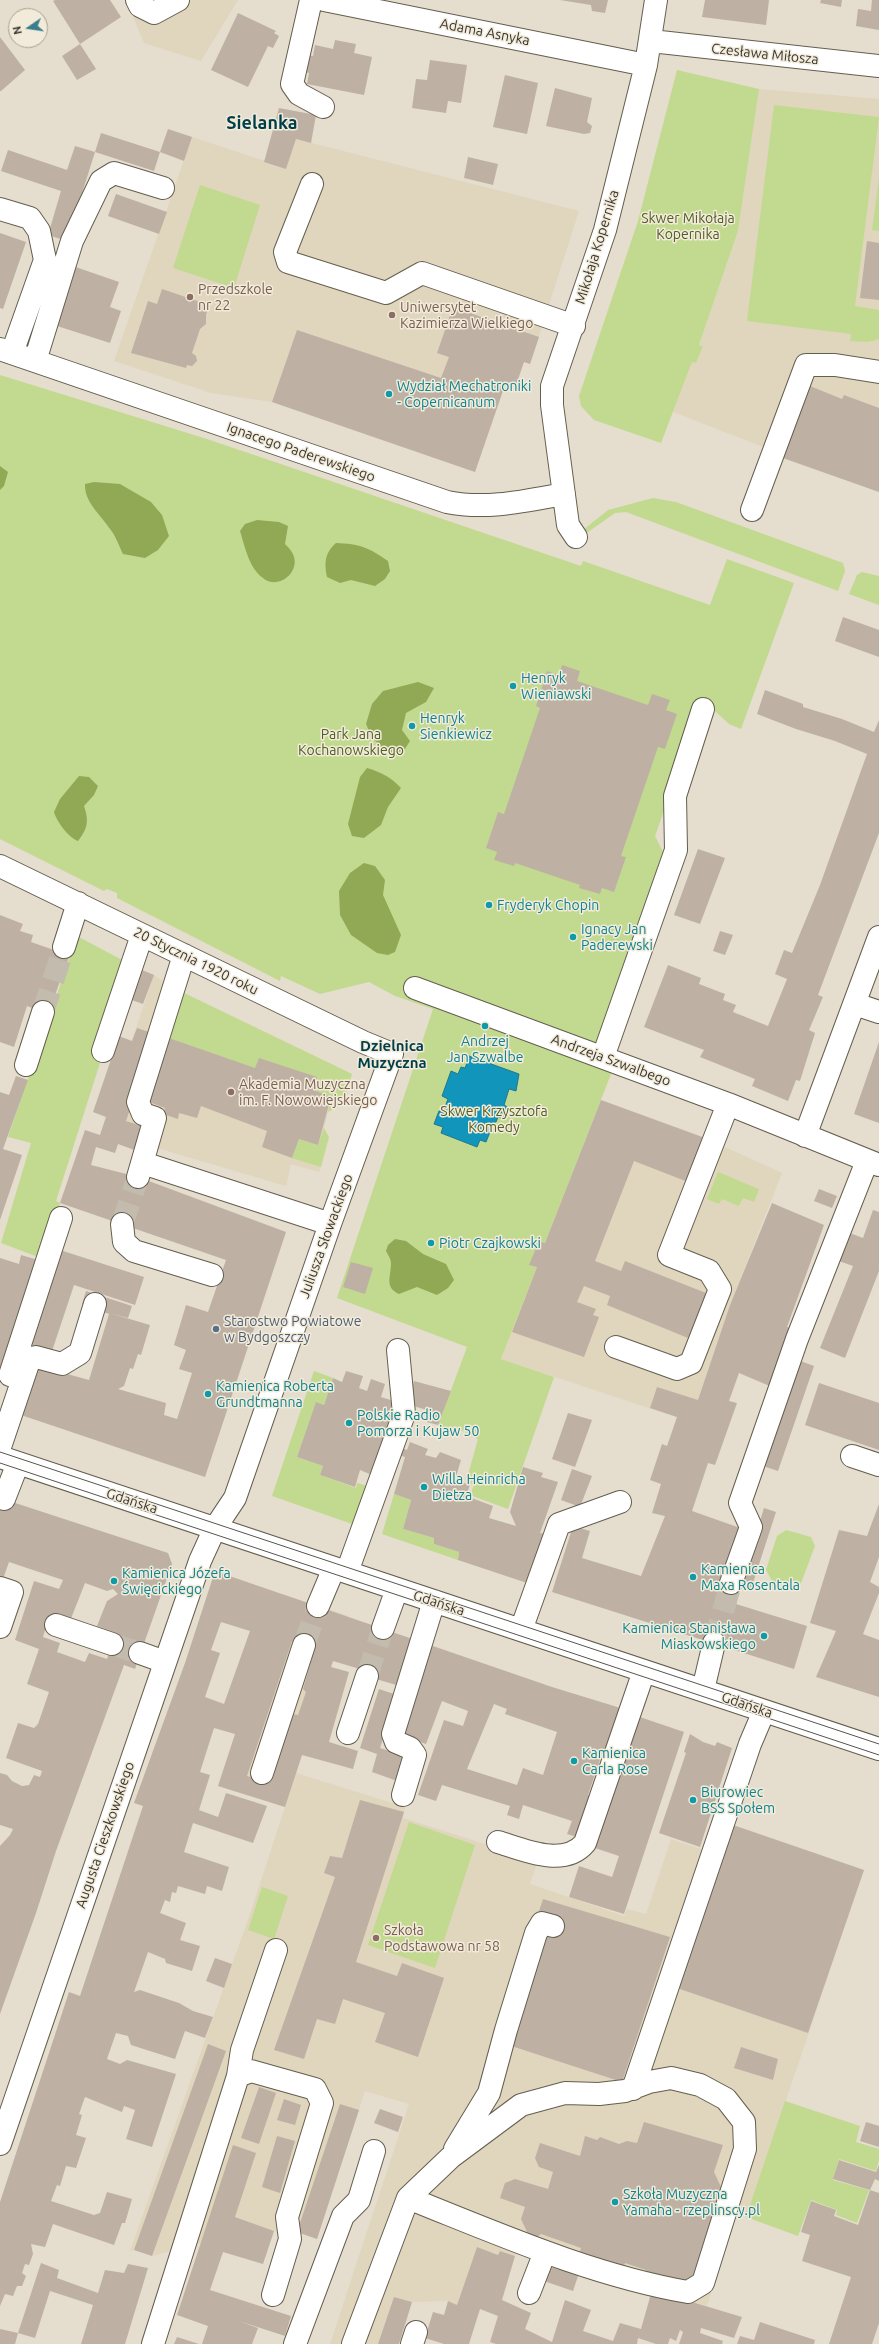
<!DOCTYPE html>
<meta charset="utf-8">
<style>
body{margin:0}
#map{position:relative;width:879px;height:2344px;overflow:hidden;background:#e5ddcd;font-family:Ubuntu,sans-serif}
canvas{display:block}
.north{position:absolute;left:8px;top:8px;width:40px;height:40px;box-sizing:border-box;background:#f2ebda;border:1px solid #a8a396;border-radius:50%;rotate:257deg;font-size:11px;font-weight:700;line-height:16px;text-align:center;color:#393630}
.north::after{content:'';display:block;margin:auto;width:14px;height:18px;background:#3a7d8d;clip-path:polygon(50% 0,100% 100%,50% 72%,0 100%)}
</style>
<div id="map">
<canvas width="879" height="2344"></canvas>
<div class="north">N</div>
</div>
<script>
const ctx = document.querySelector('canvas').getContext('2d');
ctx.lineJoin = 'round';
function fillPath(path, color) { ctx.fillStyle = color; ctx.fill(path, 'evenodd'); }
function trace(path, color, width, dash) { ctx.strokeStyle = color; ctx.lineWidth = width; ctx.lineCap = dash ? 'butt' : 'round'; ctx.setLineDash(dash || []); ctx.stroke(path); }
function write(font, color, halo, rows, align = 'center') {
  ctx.font = font + ' Ubuntu,sans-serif'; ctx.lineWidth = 3; ctx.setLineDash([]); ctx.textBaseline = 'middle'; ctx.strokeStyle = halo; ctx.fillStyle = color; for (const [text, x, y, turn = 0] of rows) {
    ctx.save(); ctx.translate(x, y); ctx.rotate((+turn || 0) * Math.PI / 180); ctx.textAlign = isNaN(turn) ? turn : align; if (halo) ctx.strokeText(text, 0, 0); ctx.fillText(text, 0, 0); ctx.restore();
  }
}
fillPath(new Path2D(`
 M126,0H238L201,61L144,43Z
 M759,89L879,99V492L783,458L784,455L673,412L692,362L696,363L703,346L699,345L738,231Z
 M192,137L286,168L296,139L579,211L530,364L524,362L516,385L506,382L475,472L272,402L211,393L114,361Z
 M154,975L173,988L352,1074L343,1104L328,1112L324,1128L329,1137L319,1172L291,1164L286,1186L140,1143L118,1144L115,1153L96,1147Z
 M601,1100L705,1138L782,1173L730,1305L691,1422L501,1359L537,1268L529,1265L539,1241L545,1243Z
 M283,1594L348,1616L296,1773L405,1807L403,1818L538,1861L530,1884L624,1916L627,1909L646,1914L671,1839L704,1850L733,1825L864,1870L747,2215L736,2212L707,2306L517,2251L515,2256L500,2251L498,2255L477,2247L457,2305L448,2301L412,2302L395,2297L378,2344H330L409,2104L365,2091L317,2239L297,2232L274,2231L235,2217L223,2252L200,2243L152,2256L134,2250L130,2251L249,1917L285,1807L218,1786Z`), '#e0d5bd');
fillPath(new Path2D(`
 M677,70L759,89L738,231L699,345L703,346L696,363L692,362L661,443L594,420L581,406L579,396L638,221Z
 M774,105L879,117L855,306L879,310V339L868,342L850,341L851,334L747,321Z
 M879,178V231L872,230Z
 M200,185L260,205L234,288L173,268Z
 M0,375L207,439L581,566L583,561L710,605L727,559L794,583L741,729L729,724L703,700L655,836L670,866L603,1056L611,1074L545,1243L539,1241L530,1265L537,1267L501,1359L554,1377L508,1509L470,1495L474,1485L466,1482L478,1439L456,1427L444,1428L438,1425L467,1347L337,1298L433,1009L395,996L369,982L320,994L281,976L280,981L117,898V893L107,889L104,891L0,839Z
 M653,498L676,502L843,563L845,571L838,591L626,512L615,513L588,532L583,530L608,510Z
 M862,572L879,576V605L849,594L857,575Z
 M77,936L124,961L99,1047L100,1063L56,1201L60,1203L46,1260L1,1243L31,1143L8,1137Z
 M178,990L352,1074L343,1104L328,1112L331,1097L166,1037Z
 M324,1128L329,1137L321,1167L292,1158L299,1139L318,1145Z
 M718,1172L759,1189L754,1202L743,1198L739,1206L722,1199L719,1204L707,1199Z
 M314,1371L333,1378L324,1405L316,1403L297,1457L323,1466L320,1475L356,1488L357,1483L368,1486L355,1525L272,1496Z
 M394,1494L411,1500L403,1529L434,1538V1544L459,1552L458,1560L382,1534Z
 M786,1530L811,1537L815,1546L801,1583L791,1588L772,1581L766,1570L777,1536Z
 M409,1822L475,1845L435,1968L368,1945Z
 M262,1887L288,1896L274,1939L248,1930Z
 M785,2101L860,2126L856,2142L879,2149V2160L876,2171L839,2159L833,2180L869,2190L857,2223L836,2215L837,2210L811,2200L798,2236L746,2217Z`), '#c2da8f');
fillPath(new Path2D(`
 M0,466L8,472L4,486L0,490Z
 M94,482L120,484L151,502L162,515L169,536L158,550L145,558L123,554C119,546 116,536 110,529C101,515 84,502 85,484Z
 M257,520L279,522L288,526L285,544C288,547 293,552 294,557C299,574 277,590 263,578C249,568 245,547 240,531L245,524Z
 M336,543C360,544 368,547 388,561L390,571L385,579L375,586L351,580L340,583L327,577C324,562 325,553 336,543Z
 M418,682L434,688L426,702L406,713L402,730L410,741L403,752L390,754L372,738L366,724L372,704L383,691Z
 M367,768C381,772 392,778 401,788L388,807L381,825L364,838L352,836L348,824L360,777Z
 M79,776L89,777L98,786L94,795L84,806C89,821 88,828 78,841C68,837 57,822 54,812L60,799Z
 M364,863L375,866L385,880L383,895L401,935L395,952L388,955L377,953L351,935L340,915L339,891L350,873Z
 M395,1239L406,1241L423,1254L446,1264L454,1280L448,1288L437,1295L417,1287L399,1294C384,1287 391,1277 391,1263C391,1259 388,1255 386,1251L388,1245Z`), '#91a955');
const water = new Path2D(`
 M469,1056L519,1074L516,1091L509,1089L504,1105L509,1108L505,1119L498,1117L496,1122H494L486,1142L480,1140L477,1147L441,1133L443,1127L434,1124L439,1111L443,1112L448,1099L442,1096L451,1071L458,1074L461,1067L465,1068Z`);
fillPath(water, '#1295bb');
trace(water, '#1e7891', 1);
fillPath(new Path2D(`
 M55,0H110L121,17L80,44L53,1Z
 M560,0H608L605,13L592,11L591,5Z
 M705,0H769L766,25L702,17Z
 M821,0H842L841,7L820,3Z
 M872,0H879V30L856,26L858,9L871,11Z
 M238,13L276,31L274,33L279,36L273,48L268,46L248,87L211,70Z
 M0,37L25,70L1,91H0Z
 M335,40L356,44L354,53L372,57L364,95L307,84L309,73L302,71L306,55L313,56L315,45L333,49Z
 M80,44L96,69L77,80L62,56Z
 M430,60L467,65L461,103L448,101L446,113L412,108L416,79L427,80Z
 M505,75L538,83L527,134L493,127Z
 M555,88L592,98L587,122L592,126L590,133L584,134L546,126Z
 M279,108L316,115L311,143L296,139L286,169L264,162Z
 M168,129L192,137L184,161L160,152L154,171L95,152L101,133L160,152Z
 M75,146L95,152L67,241L48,235L61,191L1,171L8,150L67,170Z
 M468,157L498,164L493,185L464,178Z
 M116,194L167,212L159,234L108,216Z
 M0,233L26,242L3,309L0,308Z
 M867,241L879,243V300L860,298Z
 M67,264L119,282L110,307L121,311L110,343L54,325Z
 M162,289L209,305L206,315V324L200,329L192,353L196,356L197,361L192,366L187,365L186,368L131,353L148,301L157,304Z
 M453,307L539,337L530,364L524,362L516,385L506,382L475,472L272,402L297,330L441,378L449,357L437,353Z
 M810,386L842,399L844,395L879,408V492L783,458Z
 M843,617L879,630V657L835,641Z
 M562,665L580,671L577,681L648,705L652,694L670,700L666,710L677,714L665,749L658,747L621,856L626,857L614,892L602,888L600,894L579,888L580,885L515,863L514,866L494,860L497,852L486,848L498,812L504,814L540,708L536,706L547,671L559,675Z
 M765,690L803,704V707L842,719L874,732L879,720V833L818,995L823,997L809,1030L815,1033L800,1081L796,1080L788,1101L752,1086L755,1079L700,1057L704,1050L644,1027L668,965L701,978L699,984L725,994L723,1000L736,1005L733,1012L768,1026L787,979L775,974L784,950L792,953L820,885L867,754L835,741L796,729L757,714Z
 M698,849L725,858L700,924L674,915Z
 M0,915L23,924L20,931L33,935L31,942L54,950L72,949L48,1014L27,1006L14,1047L0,1042Z
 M720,931L733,935L725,955L713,951Z
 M135,967L154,975L143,1004L126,998Z
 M137,1028L155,1034L126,1121L145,1127L137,1151L118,1144L115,1153L96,1147L91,1165L138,1177L286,1232L205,1477L15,1413L31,1364L89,1380L109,1314L82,1304L86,1291L132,1306L128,1318L109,1313L150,1325L141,1355L138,1354L133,1369L130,1368L124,1386L118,1389L166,1403L164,1415L177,1419L192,1373L179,1369L186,1350L174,1345L186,1305L208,1312L226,1260L60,1203L85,1130L100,1135L106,1117L93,1112L119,1036L132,1041Z
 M166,1037L255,1068L259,1058L317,1077L316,1091L331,1097L318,1145L299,1139L292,1158L262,1147L267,1131L201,1106L197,1118L179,1113L178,1119L163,1114L165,1108L144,1100Z
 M879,1042V1123L854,1114Z
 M16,1076L28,1080L3,1149L22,1155L0,1220V1092L9,1095Z
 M601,1100L705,1138L688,1182L634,1161L595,1261L621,1271L625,1261L706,1293L688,1338L607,1305L610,1296L584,1286L577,1302L596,1309L593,1315L599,1317L584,1357L512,1332L537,1267L529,1265L539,1241L545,1243Z
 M819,1189L837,1196L832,1208L814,1201Z
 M772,1203L824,1225L787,1327L794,1329L772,1387L739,1373L729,1401L737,1403L715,1465L708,1463L692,1511L743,1529L740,1586L736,1604L807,1626L794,1669L552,1592L573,1526L590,1531L582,1558L641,1576L665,1516L652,1513L661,1484L650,1480L662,1444L667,1446L677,1417L650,1408L657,1387L698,1400L730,1305Z
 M873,1210L879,1212V1271L845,1358L820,1348L853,1266L836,1260L847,1232L863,1238Z
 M60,1250L144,1277L135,1305L74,1285L52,1351L30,1344Z
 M21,1255L38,1260L0,1380V1258L19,1264Z
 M351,1262L373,1268L365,1294L343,1287Z
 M795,1359L814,1366L778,1471L760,1465Z
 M346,1371L363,1376L359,1388L367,1391L371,1379L385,1384L381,1397L397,1402L384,1441L407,1450L410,1442L428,1449L425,1455L436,1458L440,1452L461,1460L455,1480L470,1485L466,1496L493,1506L489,1518L516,1526L510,1512L523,1467L543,1473L541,1477L558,1482L540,1533L549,1535L533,1585L458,1560L459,1552L434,1544V1538L403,1529L411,1500L394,1494L405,1457L381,1449L372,1475L360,1470L355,1487L320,1475L323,1466L297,1457L316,1402L324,1405L333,1378L342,1382Z
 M414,1381L451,1391L438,1425L427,1422L430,1411L407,1404Z
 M819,1383L879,1403V1450L805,1425Z
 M568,1413L592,1420L575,1467L552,1459Z
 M572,1469L592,1476L580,1507L561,1500Z
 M0,1498L168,1553L172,1564L135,1669L124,1665L56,1851L36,1913L0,2014V1846L10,1835L13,1829L0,1825V1773L7,1775L12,1781L22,1786L29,1785L34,1775L40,1777L42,1771L6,1758L18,1723L34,1728L38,1724L49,1692L27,1684L39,1649L15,1640L34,1581L59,1589L63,1580L9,1562L3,1579L0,1578ZM85,1583L107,1591L113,1589L118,1594L107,1601L97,1626L116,1633L107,1659L89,1653L85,1662L57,1652L60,1643L43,1637L50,1614L70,1621Z
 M879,1504V1557L870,1582L879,1587V1593L863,1634L879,1640V1697L816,1677L836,1631L810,1623L839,1530L867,1536Z
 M764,1508L776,1512L751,1589L740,1586Z
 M215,1571L552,1687L627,1710L612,1754L603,1751L588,1795L592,1796L577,1837L567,1834L572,1821L523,1805L519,1819L507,1815L510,1806L442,1785L436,1801L418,1795L444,1720L463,1726L468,1711L442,1701L426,1744L400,1735V1686L362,1675L363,1670L333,1661L331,1667L349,1672L329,1742L358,1751L353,1769L302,1755L285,1807L218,1786L235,1734L214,1728L200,1772L210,1775L199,1810L218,1817L226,1793L267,1806L253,1843L193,1823L184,1852L229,1867L222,1891L207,1886L205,1894L178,1886L176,1893L172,1892L170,1902L165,1900L160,1913L186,1923L180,1940L200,1946L192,1971L166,1963L165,1959L148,1952L134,1992L140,1990L179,2003L193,2011L213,2017L205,2038L185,2031L175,2059L131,2045L128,2036L116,2033L107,2059L120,2064L127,2060L176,2074L152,2147L126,2139L135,2110L124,2106L122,2112L85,2097L79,2114L82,2115L76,2135L86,2138L76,2168L66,2166L60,2186L57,2185L51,2201L94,2215L100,2213L107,2192L132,2199L125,2223H122L114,2245L53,2224L45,2247L31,2244L33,2254L29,2265L25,2264L22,2273L26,2276L22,2286H17L13,2296L5,2294L0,2306V2202L69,1992L80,1996L143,1806L134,1803L185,1663ZM221,1622L250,1631L224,1704L205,1697L220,1653L211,1650ZM292,1641L315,1648L303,1689L306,1692L298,1715L293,1714L269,1783L247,1776ZM494,1704L507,1709L505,1714L557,1732L543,1775L523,1768L517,1785L467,1769Z
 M379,1689L397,1695L380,1748L408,1757L400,1782L372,1772L377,1754L360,1748Z
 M631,1714L684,1732L624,1914L569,1897L579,1866L612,1877L619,1856L586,1845Z
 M690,1734L703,1742L715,1746L717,1742L732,1748L700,1847L659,1833L686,1753L684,1752Z
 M360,1800L404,1812L356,1962L397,1976L402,1963L444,1978L418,2057L375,2042L385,2013L343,1999L335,2024L317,2019L304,2059L274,2050L335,1877L324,1873L330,1856L342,1858Z
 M733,1825L864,1870L808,2033L677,1988Z
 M543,1899L670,1937L622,2082L496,2041Z
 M215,1958L232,1964L224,1988L206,1981Z
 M208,2044L226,2051L152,2256L134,2250Z
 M741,2047L778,2059L773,2080L734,2068Z
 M259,2087L276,2093L259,2144L241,2138Z
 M284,2099L301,2105L295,2125L277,2120Z
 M340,2104L359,2110L317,2239L297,2232Z
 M380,2109L403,2117L398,2132L374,2123Z
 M644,2122L723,2145L714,2172L722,2189L695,2276L674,2285L650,2278L646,2270L625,2263L622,2272L578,2259L581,2248L541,2234L537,2237L527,2232L521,2219L525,2207L500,2198L505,2183L515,2179L548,2189L553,2172L539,2167L535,2158L540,2143L580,2156L585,2136L597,2140L600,2137L619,2144L627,2141L637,2143Z
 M866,2122L879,2126V2147L860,2141Z
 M277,2136L295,2141L280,2193L262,2187Z
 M233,2145L256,2153L235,2217L274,2231L263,2264L223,2252L210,2290L291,2316L285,2336L239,2321L258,2328L252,2344H202L208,2326L177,2315Z
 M839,2160L876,2172L879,2165V2181L875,2179L870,2190L833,2179Z
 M870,2190L879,2193V2323L872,2344H829L851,2277L802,2261L810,2235L801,2232L811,2201L836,2210L834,2216L858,2225Z
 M477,2247L498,2255L500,2251L515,2256L502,2300L531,2313L525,2329L552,2342L565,2300L591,2310L583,2331L613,2341L620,2323L641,2329L652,2290L742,2317L734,2338L701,2328L700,2333L723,2341L722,2344H679L683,2332L680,2330L676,2341L670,2338L668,2344H656L638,2338L637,2344H496L490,2342L498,2316L480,2309L469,2344H444L425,2338L433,2312L444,2315L448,2301L457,2305Z
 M547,2262L579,2273L573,2291L541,2280Z
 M41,2263L59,2270L57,2278L98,2293L105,2270L124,2273L128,2264L148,2268L125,2344H81L93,2305L50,2291L35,2338L18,2333Z
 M394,2297L412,2302L399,2344H378Z
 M760,2322L815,2340L814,2344H737L740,2336L754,2340Z
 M0,2329L18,2333L15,2344H0Z
 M177,2337L199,2344H174Z`), '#beb1a4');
trace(new Path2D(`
 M43,1012L64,947
 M122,1224L138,1177
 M714,1643L731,1583
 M112,1644L140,1653
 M304,1645L318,1606
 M367,1676L383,1628`), '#c3bcae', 22, [22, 11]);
const minor = new Path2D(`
 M137,0L140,6L154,13L178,0
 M311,0L292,84L299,94L323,107
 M324,0L646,65
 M651,41L879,66
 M312,184L285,252L288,262L386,293L422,273L574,326
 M0,209L30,218L39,231L45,260L12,353
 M0,349L447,502C486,510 525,501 564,494
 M35,361L72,241L101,181L114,173L163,188
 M752,510L806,365H835L879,372
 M576,537L568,525L552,405V386L605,230L646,65L656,0
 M0,866L363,1042L392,1054L330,1224L235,1498L215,1528L200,1561L0,2144
 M64,947L78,903
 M415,988L728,1104L879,1165
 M855,1004L879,1012
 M103,1051L142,935
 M603,1057L676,850L675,796L703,709
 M26,1065L43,1012
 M805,1136L879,937
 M143,1163L330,1224
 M138,1177L155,1118L143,1114L138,1102L184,955
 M122,1224L124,1242L134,1251L212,1275
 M616,1347L677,1369L691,1363L720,1289L709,1271L669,1255L728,1104
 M10,1375L61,1218
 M0,1447L30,1358L36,1357L62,1364L80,1353L95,1304
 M852,1456L879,1465
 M0,1457L879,1749
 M4,1499L18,1463
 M347,1572L404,1414L398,1350
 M731,1583L751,1527L740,1503L797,1339L867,1161
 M0,1588L12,1592L0,1627
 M318,1606L334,1568
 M56,1625L112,1644
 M383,1628L397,1589
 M521,1630L559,1524L620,1502
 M140,1653L165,1662
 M703,1690L714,1643
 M348,1733L367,1676
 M262,1773L304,1645
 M403,1795L415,1755L410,1748L396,1742L393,1734L434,1601
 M498,1842C524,1850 564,1868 585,1843L644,1671
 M238,2076L242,2050L276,1950
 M633,2089L750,1744L764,1711
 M455,2149L489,2093L506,2030L536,1933L542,1923L553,1926
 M529,2293L545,2252
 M153,2344L238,2076L251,2071L315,2089L322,2103L287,2217L290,2239L273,2295
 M295,2344L343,2216L359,2200L374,2151
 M353,2344L408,2198L451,2157L521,2105L565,2093L599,2094L625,2091L649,2082L671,2078L700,2085L726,2099L744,2122L745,2149L703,2283L688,2292C591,2275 499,2234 408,2198
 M412,2344L416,2332`);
trace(minor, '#645e4f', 24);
trace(minor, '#fff', 22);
trace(new Path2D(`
 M0,1452L879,1744
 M0,1463L879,1755`), '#59554d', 1);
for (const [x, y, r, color] of [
 [190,297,4,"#8d6e63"],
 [392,315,4,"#8d6e63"],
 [389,394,4,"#0f9aa8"],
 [513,686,4,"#0f9aa8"],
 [412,726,4,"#0f9aa8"],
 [489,905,4,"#0f9aa8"],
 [573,937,4,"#0f9aa8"],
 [485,1026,4,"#0f9aa8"],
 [231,1092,4,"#8d6e63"],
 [431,1243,4,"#0f9aa8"],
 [216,1329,4,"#5c6f8a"],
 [208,1394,4,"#0f9aa8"],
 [349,1423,4,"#0f9aa8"],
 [424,1487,4,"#0f9aa8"],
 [693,1577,4,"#0f9aa8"],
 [114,1581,4,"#0f9aa8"],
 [764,1636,4,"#0f9aa8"],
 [574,1761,4,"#0f9aa8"],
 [693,1800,4,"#0f9aa8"],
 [376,1938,4,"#8d6e63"],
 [615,2202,4,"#0f9aa8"]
]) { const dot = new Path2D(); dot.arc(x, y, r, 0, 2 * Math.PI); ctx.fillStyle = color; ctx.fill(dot); trace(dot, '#f2ebda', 1.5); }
write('14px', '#393630', '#f2ebda', [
 ["Adama Asnyka",485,32,11],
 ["Czesława Miłosza",765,54,6],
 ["Mikołaja Kopernika",597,247,-73],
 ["Ignacego Paderewskiego",301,452,19],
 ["20 Stycznia 1920 roku",196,961,26],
 ["Andrzeja Szwalbego",611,1060,20],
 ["Juliusza Słowackiego",326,1236,-70],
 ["Gdańska",132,1501,18],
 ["Gdańska",439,1603,18],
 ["Gdańska",747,1705,19],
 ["Augusta Cieszkowskiego",105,1835,-71]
]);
write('14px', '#4f5f23', '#f2ebda', [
 ["Skwer Mikołaja",688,218],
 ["Kopernika",688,234],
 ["Park Jana",351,734],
 ["Kochanowskiego",351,750],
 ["Skwer Krzysztofa",494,1111],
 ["Komedy",494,1127]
]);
write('14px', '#785e54', '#f2ebda', [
 ["Przedszkole",198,289],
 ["nr 22",198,305],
 ["Uniwersytet",400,307],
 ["Kazimierza Wielkiego",400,323],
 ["Akademia Muzyczna",239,1084],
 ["im. F. Nowowiejskiego",239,1100],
 ["Szkoła",384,1930],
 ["Podstawowa nr 58",384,1946]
], 'left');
write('14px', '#0d838f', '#f2ebda', [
 ["Wydział Mechatroniki",397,386],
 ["- Copernicanum",397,402],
 ["Henryk",521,678],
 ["Wieniawski",521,694],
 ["Henryk",420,718],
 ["Sienkiewicz",420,734],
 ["Fryderyk Chopin",497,905],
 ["Ignacy Jan",581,929],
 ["Paderewski",581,945],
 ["Andrzej",485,1041,"center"],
 ["Jan Szwalbe",485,1057,"center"],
 ["Piotr Czajkowski",439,1243],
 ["Kamienica Roberta",216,1386],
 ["Grundtmanna",216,1402],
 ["Polskie Radio",357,1415],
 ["Pomorza i Kujaw 50",357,1431],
 ["Willa Heinricha",432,1479],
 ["Dietza",432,1495],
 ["Kamienica",701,1569],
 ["Maxa Rosentala",701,1585],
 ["Kamienica Józefa",122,1573],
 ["Święcickiego",122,1589],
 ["Kamienica Stanisława",756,1628,"right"],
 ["Miaskowskiego",756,1644,"right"],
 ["Kamienica",582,1753],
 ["Carla Rose",582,1769],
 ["Biurowiec",701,1792],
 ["BSS Społem",701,1808],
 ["Szkoła Muzyczna",623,2194],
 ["Yamaha - rzeplinscy.pl",623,2210]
], 'left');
write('14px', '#4e5e75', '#f2ebda', [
 ["Starostwo Powiatowe",224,1321],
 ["w Bydgoszczy",224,1337]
], 'left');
write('bold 15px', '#003e4a', '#f2ebda', [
 ["Dzielnica",392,1046],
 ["Muzyczna",392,1063]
]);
write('bold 18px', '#003e4a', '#f2ebda', [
 ["Sielanka",262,123]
]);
</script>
